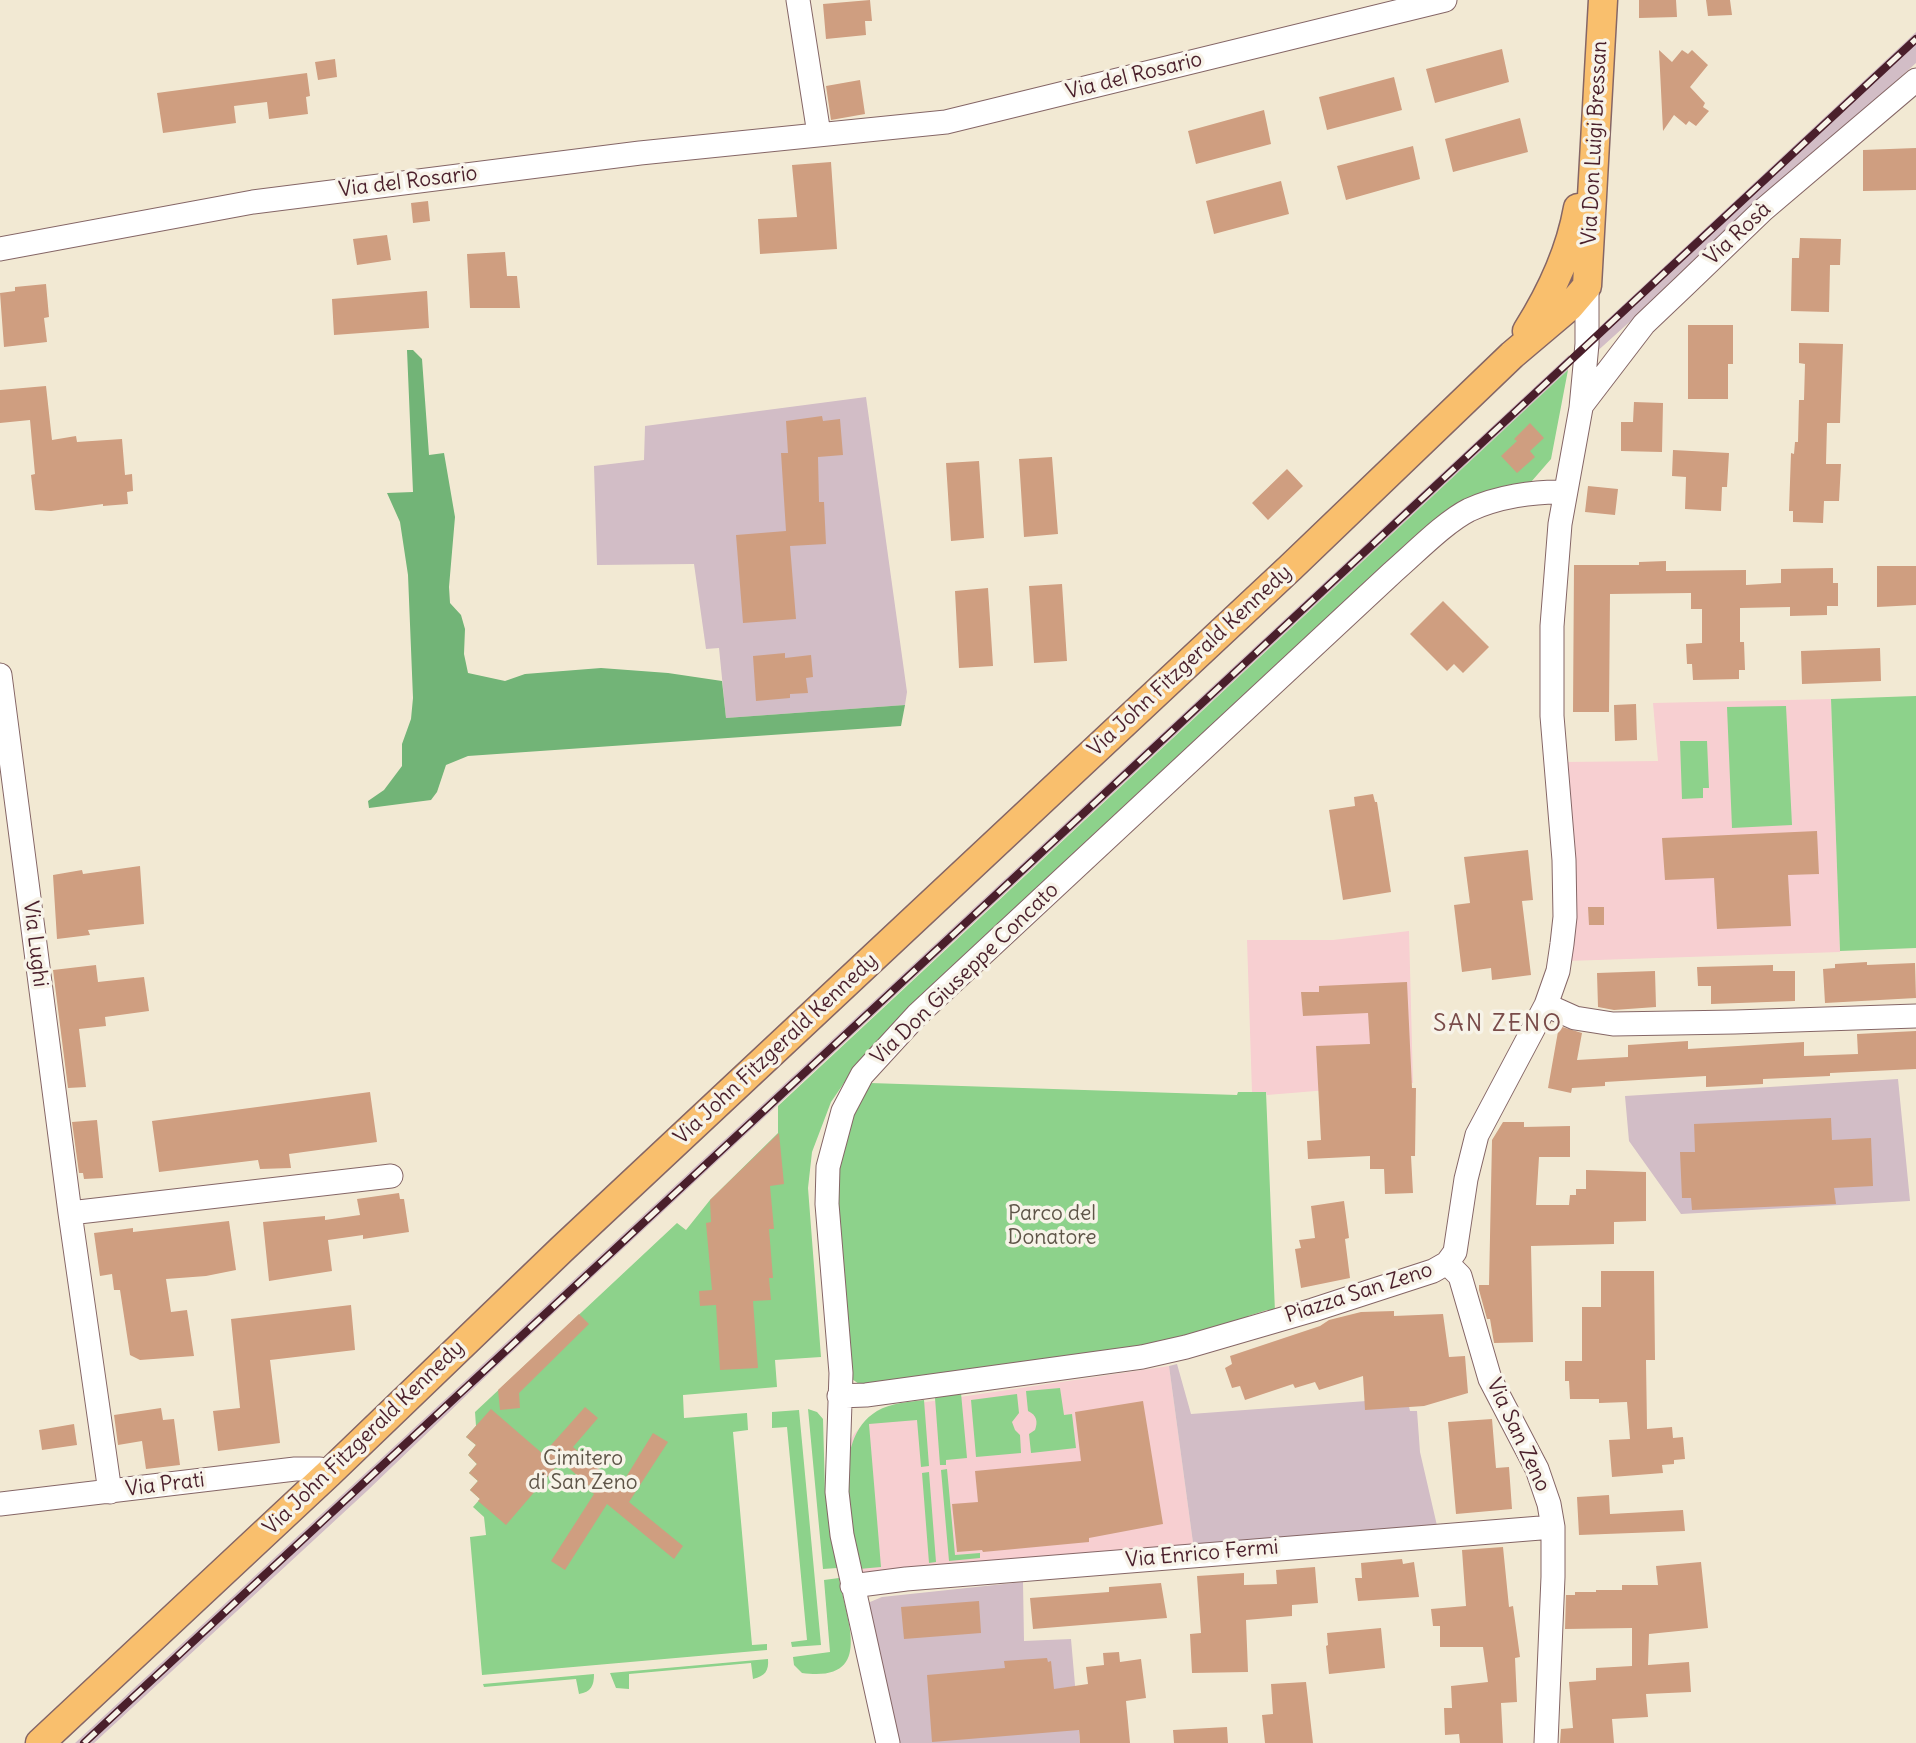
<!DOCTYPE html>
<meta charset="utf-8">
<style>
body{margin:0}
canvas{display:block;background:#f2e9d3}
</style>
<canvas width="1916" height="1743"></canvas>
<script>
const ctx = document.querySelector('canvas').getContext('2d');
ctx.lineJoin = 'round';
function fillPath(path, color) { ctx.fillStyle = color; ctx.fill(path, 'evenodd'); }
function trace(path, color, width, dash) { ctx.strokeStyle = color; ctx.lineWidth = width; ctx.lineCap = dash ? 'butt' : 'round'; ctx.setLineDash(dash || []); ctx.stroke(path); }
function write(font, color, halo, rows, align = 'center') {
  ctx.font = font + ' Delius,sans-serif'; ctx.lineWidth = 7; ctx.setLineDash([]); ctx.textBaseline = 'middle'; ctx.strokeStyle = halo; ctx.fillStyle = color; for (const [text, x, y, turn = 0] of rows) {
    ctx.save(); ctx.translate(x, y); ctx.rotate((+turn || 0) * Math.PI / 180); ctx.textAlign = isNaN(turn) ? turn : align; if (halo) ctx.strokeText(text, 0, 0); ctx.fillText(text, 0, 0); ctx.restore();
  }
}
fillPath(new Path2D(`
 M1831,699L1840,952L1567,961L1563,762L1658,761L1653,703Z
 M1409,931L1413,1083L1267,1095L1266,1092H1252L1247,940H1333Z
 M1169,1366L1194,1550L860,1580L845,1512L846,1448L854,1434L871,1416L882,1409L906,1405Z`), '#f7cfd1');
fillPath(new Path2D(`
 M1916,32V63L1593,355L1594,332Z
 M1569,355L1568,370L498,1365L367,1491L94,1743H75Z
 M866,397L907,692L905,705L726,718L719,648L706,649L694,564L597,565L594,466L644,460L645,426Z
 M1898,1079L1910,1201L1681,1214L1629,1141L1625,1096Z
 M1177,1364L1191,1414L1407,1398L1410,1411H1417L1420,1452L1438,1530L1194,1550L1169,1366Z
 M1023,1582L1024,1641L1071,1639L1080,1743H893L866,1607L870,1602L882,1597Z`), '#d2bdc6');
fillPath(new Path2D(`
 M1568,370L1551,459L1531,482L1464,504L962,960L859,1061L831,1102L812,1152L808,1188L821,1357L775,1360L777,1387L683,1395L684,1418L747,1413L748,1430L733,1432L752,1645L767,1644V1650L482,1675L470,1537L486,1535L484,1517L473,1507L480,1499L470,1490L478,1481L469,1473L477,1464L468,1455L476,1445L466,1437L476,1426L475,1412L677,1223L686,1230L710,1200L778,1133V1106Z
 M1916,696V948L1840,951L1831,699Z
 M1786,706L1792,825L1732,828L1727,707Z
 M1680,741H1707L1709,788H1703V798L1682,799Z
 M870,1083L1237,1095L1238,1092H1266L1275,1312L1267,1310L1248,1316V1321L1196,1337L908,1385L859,1384L852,1379L836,1198L839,1152L858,1100Z
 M1060,1388L1064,1415L1072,1414L1076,1448L1031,1453L1029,1434L1035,1430C1038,1422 1037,1415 1028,1411L1026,1391Z
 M961,1393L967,1458L946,1460V1465H940L935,1398Z
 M1017,1394L1019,1413L1012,1422L1015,1430L1020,1435L1021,1453L976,1457L971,1400Z
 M924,1400L929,1466L921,1467L917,1420L869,1424L881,1567L859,1569C852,1524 829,1440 877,1411C891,1403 908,1402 924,1400Z
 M808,1409L817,1412L823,1419L825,1491L837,1568L823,1569Z
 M799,1410L821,1645L792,1647L791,1642L807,1640L787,1427L772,1428V1412Z
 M947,1469L955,1555L980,1553V1558L949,1561L941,1470Z
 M929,1472L936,1562L929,1563L922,1473Z
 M839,1578C846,1619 876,1683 802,1673L794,1665L793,1657L830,1652L824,1580Z
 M768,1659C769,1671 765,1676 753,1679L751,1663L629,1674V1689L616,1688L610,1673Z
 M594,1674C594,1686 591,1692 579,1694L576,1679L484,1687L483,1684Z`), '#8dd28b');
fillPath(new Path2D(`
 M407,350H413L422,359L429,455L444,453L455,517L449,587L450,603L461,615L465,629L464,654L468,673L505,681L525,674L601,668L668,673L722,681L726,718L905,705L901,726L468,756L446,765L437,792L431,800L369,808L368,801L384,790L402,766V744L411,719L413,698L408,575L400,522L387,493L413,492Z`), '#72b477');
fillPath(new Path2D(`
 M870,0L872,21H865L866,35L826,39L823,4Z
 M1639,0H1676L1677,17L1639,18Z
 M1706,0H1730L1732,15L1708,16Z
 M1502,49L1509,82L1435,103L1426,69Z
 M1659,50L1672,62L1682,50L1688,54L1692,50L1708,65L1690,87L1705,103L1703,107L1709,111L1696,126L1689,121L1686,125L1674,115L1663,131Z
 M335,59L337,77L318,80L315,62Z
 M307,73L310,96L306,97L308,114L269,119L267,102L234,106L236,123L163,133L157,93Z
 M1394,77L1402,110L1327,130L1319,97Z
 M860,80L865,114L831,120L826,86Z
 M1264,110L1271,144L1196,164L1188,131Z
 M1520,118L1528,152L1453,172L1445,139Z
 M1413,146L1420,179L1346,200L1337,166Z
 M1916,148V190L1863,191V150Z
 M831,162L837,249L760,254L758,219L797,217L792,165Z
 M1281,181L1289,214L1214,234L1206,201Z
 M428,201L430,221L413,223L411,203Z
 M387,235L391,260L357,265L353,239Z
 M1800,238L1841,239L1840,265H1830L1829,312L1791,311L1792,258H1799Z
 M505,252L507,276H517L520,308H470L467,254Z
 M46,284L49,317L44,318L47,342L4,347L0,293L15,291V287Z
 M427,291L429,328L334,335L332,299Z
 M1688,325H1733V364H1728V399H1688Z
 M1799,343L1843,344L1840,423H1827L1826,464H1841L1839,501H1824L1823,523L1793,522V511H1789L1791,453L1794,454L1795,442H1798L1799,400H1804L1805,364L1799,363Z
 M46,386L52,440L76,436L77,442L122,439L125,475L132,474L133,491L127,492L128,504L103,506V504L51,511L35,510L31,475L35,474L30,420L0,423V390Z
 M1634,402L1663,403L1662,452L1621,451V422H1633Z
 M822,416L823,421L840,419L843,455L818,457L819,502H824L826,544L790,546L796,619L743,623L736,535L786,531L781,453H788L786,421Z
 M1530,423L1544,438L1530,451L1535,457L1517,473L1501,456L1517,441L1514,439Z
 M1673,450L1729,453L1727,487H1722L1721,511L1685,509L1686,477L1672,476Z
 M1052,457L1058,534L1024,537L1019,459Z
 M979,461L984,538L951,541L946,463Z
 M1287,469L1303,486L1268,520L1252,503Z
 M1588,486L1618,489L1615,515L1585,512Z
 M1666,561V571L1746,570V585L1781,583V569L1833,568V583H1838V606H1827V615L1790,616V607L1740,608V642H1744L1745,670H1739V679L1693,680L1692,664H1687L1686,644L1702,643V609H1691V593L1610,594L1609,712H1573L1574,565H1639V562Z
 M1877,566H1916V605L1877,607Z
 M1062,584L1067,661L1034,663L1029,586Z
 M988,588L993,666L959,668L955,591Z
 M1443,601L1489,647L1463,673L1454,664L1447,671L1410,634Z
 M1880,648L1881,681L1802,684L1801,651Z
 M785,653V658L811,655L813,677L806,678L808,693L790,694V698L756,701L753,656Z
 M1636,704L1637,740L1615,741L1614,705Z
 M1373,794L1375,802H1377L1391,892L1343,900L1329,810L1355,806L1354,797Z
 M1817,831L1819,874L1788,875L1791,926L1717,929L1714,878L1665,880L1662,838Z
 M1528,850L1533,900L1522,901L1531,975L1492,980L1491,968L1462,972L1454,905L1470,903L1464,857Z
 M140,866L144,924L88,930L90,935L57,939L53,875L82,870L83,874Z
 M1588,907H1604V925H1589Z
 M1867,962V965L1915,963L1916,998L1825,1003L1823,969L1835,968V964Z
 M96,965L98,982L144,977L149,1011L105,1017L106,1026L79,1029L86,1087L68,1088L53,970Z
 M1773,965V971H1795V1001L1711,1004V986H1698L1697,967Z
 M1655,971L1656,1007L1614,1010L1598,1007L1597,973Z
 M1407,982L1412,1088H1416L1415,1156H1411L1413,1193L1385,1194L1384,1169H1370V1156L1308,1159L1307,1141L1321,1140L1316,1046L1370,1044L1368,1013L1303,1016L1301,992H1319V986Z
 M1559,1026L1582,1033L1577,1060L1628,1057V1045L1688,1041V1049L1804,1042V1056L1858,1054L1857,1034L1916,1031V1069L1830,1073V1076L1763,1079V1084L1706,1087V1076L1605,1082V1086L1572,1088L1571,1093L1548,1088Z
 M370,1092L377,1142L289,1154L291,1168L260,1169L258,1160L159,1172L152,1121Z
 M1831,1118L1832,1140L1871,1138L1873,1186L1834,1188L1836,1204L1692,1210L1691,1198H1682L1680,1152H1695L1694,1124Z
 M97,1120L103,1178L84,1179L83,1173H79L72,1122Z
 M1503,1122H1524V1127L1570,1126V1157H1539L1536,1205H1569L1570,1195H1576V1189H1586V1170L1646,1172V1221L1614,1222V1244L1531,1246L1533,1342L1494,1343L1490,1319H1487L1479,1290V1285H1489L1492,1140Z
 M779,1133L784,1184L770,1186L774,1229H769L773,1278H769L771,1300L753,1301L758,1368L720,1370L716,1305L700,1306L699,1291L712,1290L706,1223L711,1222L710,1200Z
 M399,1193L400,1199H404L409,1232L363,1239V1235L328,1240L332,1271L269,1281L263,1222L325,1216V1220L360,1215L357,1199Z
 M1344,1201L1349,1238L1345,1239L1350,1278L1301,1288L1295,1249L1301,1248L1299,1240L1315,1238L1311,1206Z
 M229,1221L236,1270L206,1276L166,1279L171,1312L187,1310L194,1356L140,1360L130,1355L120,1290H114L112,1274L100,1276L94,1233L133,1228V1232Z
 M1601,1271H1654L1655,1360H1646L1647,1429L1672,1427L1673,1438L1683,1437L1685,1459L1674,1460V1464L1662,1465L1663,1473L1612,1477L1609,1440L1630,1439L1627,1402L1599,1403V1399H1570L1569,1381H1565V1361H1582V1307H1601Z
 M351,1305L355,1350L270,1360L280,1443L218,1451L213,1411L240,1408L231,1319Z
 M1394,1311V1316L1443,1314L1449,1357L1465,1356L1468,1393L1424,1406L1365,1410L1363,1376L1319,1390L1315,1382L1295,1388L1293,1384L1245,1400L1240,1386L1232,1388L1225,1368L1232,1364L1230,1356L1320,1326L1329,1320L1361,1312Z
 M579,1314L589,1324L519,1393L520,1408L500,1410L498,1390Z
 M1143,1401L1163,1524L1089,1538V1542L983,1552L982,1550L957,1552L952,1504L978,1502L975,1471L1081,1461L1075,1412Z
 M585,1407L598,1418L573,1447L620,1487L653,1433L668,1442L629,1502L683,1546L674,1559L607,1504L565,1570L551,1561L594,1494L587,1488L589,1486L561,1461L506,1525L478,1501L480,1499L470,1490L478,1481L469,1473L477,1464L468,1455L476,1445L466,1437L491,1409L543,1454Z
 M161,1408L163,1420L174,1419L180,1465L146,1469L142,1441L118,1445L114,1415Z
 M1492,1419L1496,1468L1509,1467L1512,1509L1456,1514L1448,1422Z
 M74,1424L77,1445L42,1450L39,1430Z
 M1609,1495L1610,1514L1683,1510L1685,1531L1579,1535L1577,1497Z
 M1503,1547L1509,1607L1513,1606L1520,1657L1515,1658L1517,1702L1501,1703L1503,1743H1460L1459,1734L1445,1735L1444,1708H1452L1451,1686L1488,1682L1483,1647H1440V1626H1433L1431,1609L1466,1606L1462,1550Z
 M1402,1559L1403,1564L1414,1562L1419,1597L1358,1601L1355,1578H1362L1361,1563Z
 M1701,1562L1708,1628L1649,1634L1648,1665L1689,1662L1691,1692L1646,1694L1648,1717L1612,1719L1614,1743H1560L1561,1729L1573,1728L1569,1682L1596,1680V1668L1632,1666V1628L1565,1629L1566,1595H1575V1592H1596V1590H1622V1585H1658L1656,1566Z
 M1315,1567L1318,1603L1292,1605V1616L1246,1620L1248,1672L1192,1673L1190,1634L1201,1633L1197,1576L1244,1573V1585L1277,1584L1276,1570Z
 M1161,1583L1167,1618L1033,1629L1030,1598L1109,1592V1587Z
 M979,1601L981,1633L904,1639L901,1607Z
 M1381,1628L1385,1668L1329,1674L1326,1646L1328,1645L1327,1633Z
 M1119,1652L1120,1662L1141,1659L1146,1698L1126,1701L1130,1743H1080L1079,1730L932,1742L927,1675L1005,1668L1004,1661L1047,1658L1048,1662L1051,1661L1054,1689L1088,1684L1086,1667L1104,1665L1103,1653Z
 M1306,1682L1313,1743H1265L1262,1715L1273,1714L1271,1684Z
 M1227,1727L1228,1743H1174L1173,1730Z`), '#cf9e80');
const minor = new Path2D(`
 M798,0L819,134
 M0,249L253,202L640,153L946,122L1445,0
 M1582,405L1644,324L1684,286L1763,210L1916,80
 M0,675L70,1213L110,1492
 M1546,1005L1575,1018L1613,1024L1735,1022L1916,1016
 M70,1213L391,1176
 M1447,1263L1460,1276L1490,1379L1537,1469L1549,1504L1553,1527V1577L1546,1743
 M839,1396L866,1395L1142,1357L1186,1347L1313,1310L1433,1271L1447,1263L1455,1252L1466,1179L1477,1135L1546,1005L1558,971L1562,944L1565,917L1564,860L1552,716V626L1560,524L1581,408L1587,344V286
 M0,1504L295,1469H320L329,1473
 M852,1586L906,1579L1553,1527
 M888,1743L842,1535L837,1492L841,1373L827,1204L828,1167L843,1111L862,1075L917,1015L1393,572C1414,554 1445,522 1469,510C1497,497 1534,491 1565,492`);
const major = new Path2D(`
 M1527,331C1551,293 1570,253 1578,208
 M40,1743L329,1473L562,1249L1291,567L1512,355L1570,306L1587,286L1603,0`);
trace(minor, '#856666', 25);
trace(major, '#856666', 31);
trace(minor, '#fff', 23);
trace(major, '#f9bf6d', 28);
const rail = new Path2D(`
 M84,1743L1916,39`);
trace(rail, '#4a1f2b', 8);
trace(rail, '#f7f3e8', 5, [16]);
write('21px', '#4a1f2b', '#f7f3e8', [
 ["Via del Rosario",1134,76,-14],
 ["Via Don Luigi Bressan",1595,143,-87],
 ["Via del Rosario",408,182,-7],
 ["Via Rosà",1738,234,-43],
 ["Via John Fitzgerald Kennedy",1190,661,-43],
 ["Via Lughi",35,944,83],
 ["Via Don Giuseppe Concato",965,974,-44],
 ["Via John Fitzgerald Kennedy",776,1049,-43],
 ["Piazza San Zeno",1359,1293,-18],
 ["Via San Zeno",1518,1435,65],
 ["Via John Fitzgerald Kennedy",364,1438,-44],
 ["Via Prati",165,1485,-7],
 ["Via Enrico Fermi",1202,1554,-5]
]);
write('21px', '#5e5548', '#f7f3e8', [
 ["Parco del",1052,1214],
 ["Donatore",1052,1238],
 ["Cimitero",583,1459],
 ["di San Zeno",583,1483]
]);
ctx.letterSpacing = '2px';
write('24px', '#794b49', '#f7f3e8', [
 ["SAN ZENO",1498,1024]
]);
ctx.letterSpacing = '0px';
</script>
